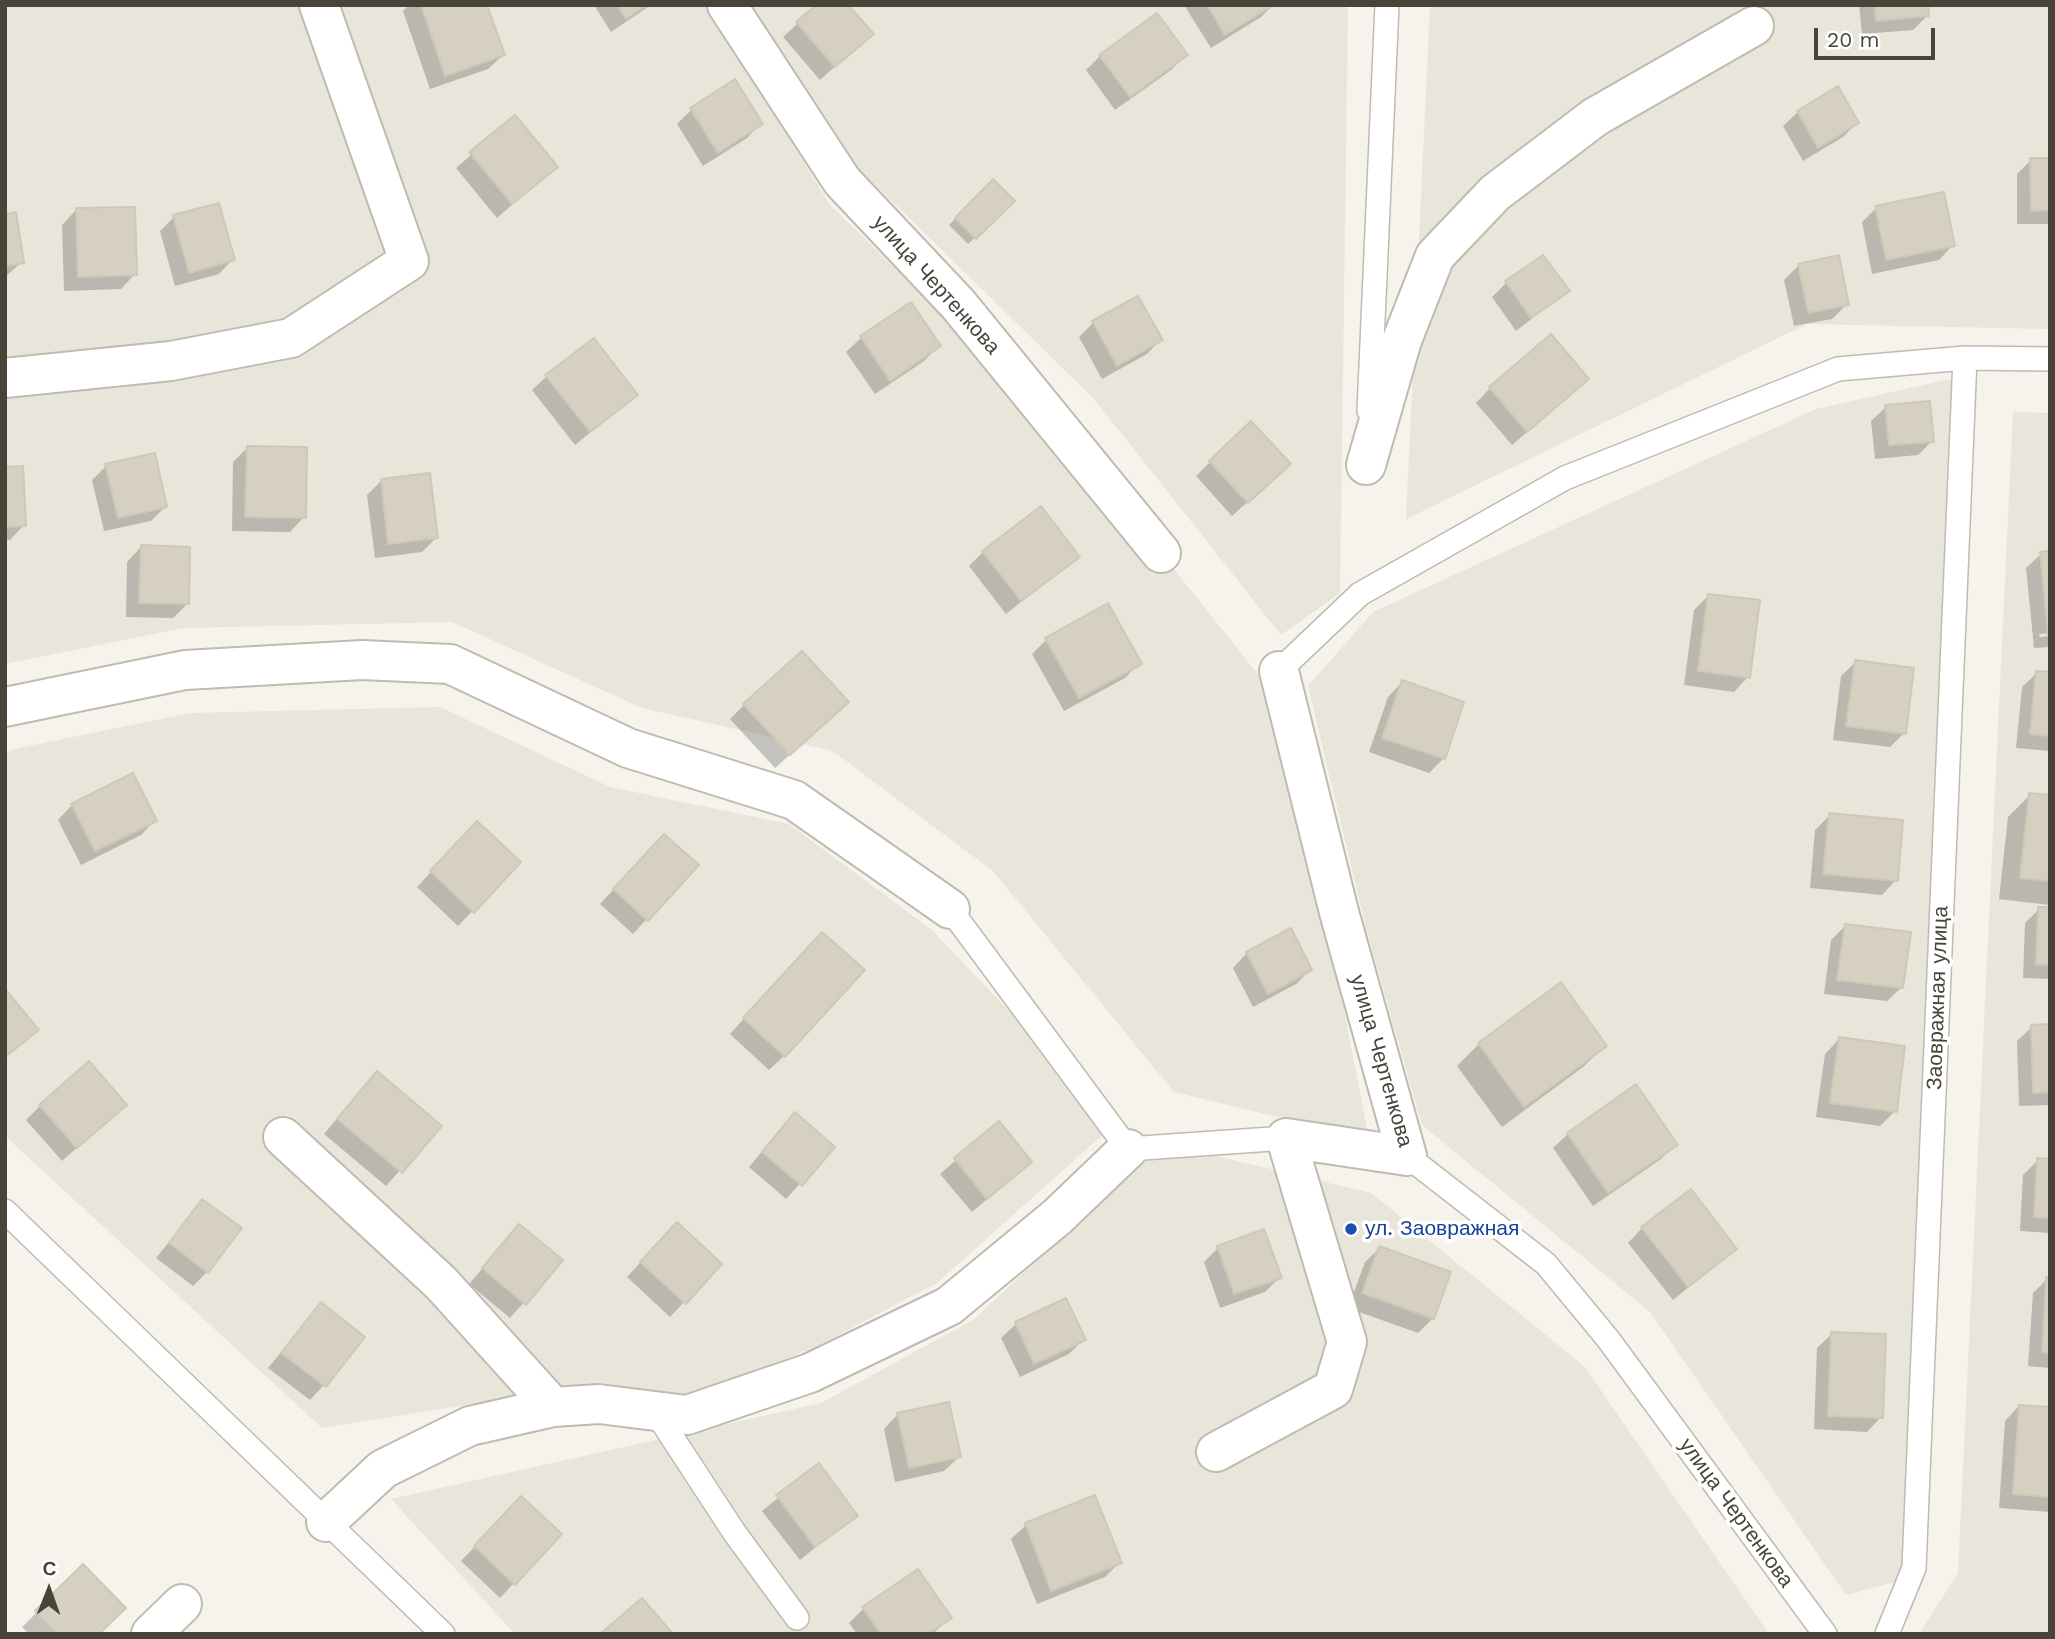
<!DOCTYPE html>
<meta charset="utf-8">
<style>
body{margin:0}
#map{position:relative;width:2055px;height:1639px;overflow:hidden;background:#f5f3ec;font-family:"Work Sans",sans-serif}
canvas{display:block}
.frame{position:absolute;inset:0;border:7px solid #49443a;pointer-events:none}
.north{position:absolute;left:14px;top:1555px;width:70px;height:70px;-webkit-text-stroke:5px #fff;paint-order:stroke;rotate:1deg;font-size:19px;font-weight:700;line-height:28px;text-align:center;color:#49443a}
.north::after{content:'';display:block;margin:auto;width:24px;height:32px;background:#49443a;clip-path:polygon(50% 0,100% 100%,50% 72%,0 100%)}
.scale{position:absolute;left:1814px;top:28px;width:121px;height:32px;box-sizing:border-box;border:4px solid #49443a;border-top:0;padding-left:9px;font-size:21px;line-height:24px;white-space:nowrap;color:#49443a;-webkit-text-stroke:5px #fff;paint-order:stroke}
</style>
<div id="map">
<canvas width="2055" height="1639"></canvas>
<div class="frame"></div>
<div class="north">С</div>
<div class="scale">20 m</div>
</div>
<script>
const ctx = document.querySelector('canvas').getContext('2d');
ctx.lineJoin = 'round';
function fillPath(path, color) { ctx.fillStyle = color; ctx.fill(path, 'evenodd'); }
function trace(path, color, width, dash) { ctx.strokeStyle = color; ctx.lineWidth = width; ctx.lineCap = dash ? 'butt' : 'round'; ctx.setLineDash(dash || []); ctx.stroke(path); }
function write(font, color, halo, rows, align = 'center') {
  ctx.font = font + ' "Work Sans",sans-serif'; ctx.lineWidth = 7; ctx.setLineDash([]); ctx.textBaseline = 'middle'; ctx.strokeStyle = halo; ctx.fillStyle = color; for (const [text, x, y, turn = 0] of rows) {
    ctx.save(); ctx.translate(x, y); ctx.rotate((+turn || 0) * Math.PI / 180); ctx.textAlign = isNaN(turn) ? turn : align; if (halo) ctx.strokeText(text, 0, 0); ctx.fillText(text, 0, 0); ctx.restore();
  }
}
fillPath(new Path2D(`
 M5,5H709L830,205L1065,433L1269,688L1330,939L1369,1139L1174,1092L993,871L833,751L642,708L452,622L183,628L5,664Z
 M752,5H1348L1340,593L1281,635L1095,400L851,161Z
 M1430,5H2050V329L1807,324L1406,519Z
 M1968,375L1917,1576L1846,1595L1650,1312L1422,1125L1367,932L1308,686L1373,612L1816,409Z
 M2013,412L2050,413V1634H1919L1958,1573Z
 M440,707L610,787L789,824L932,930L1116,1123L937,1283L815,1347L688,1398L603,1383L322,1428L5,1136V754L14,749L191,713Z
 M1162,1143L1371,1193L1584,1366L1769,1634H515L391,1499L821,1403L973,1320Z`), '#e8e5da');
fillPath(new Path2D(`
 M409,5H486L503,55L488,69L430,89L403,11Z
 M594,5H651L611,32Z
 M1184,5H1273L1261,17L1211,48Z
 M1859,5H1926L1927,16L1913,30L1862,34Z
 M798,23L871,34L820,80L783,37Z
 M1186,55L1171,70L1115,110L1086,70L1100,56Z
 M735,82L761,123L747,138L703,166L677,124L691,110Z
 M1798,112L1857,123L1843,137L1803,161L1783,126Z
 M515,117L555,167L497,218L456,168Z
 M2050,159V224H2017V174L2031,160Z
 M993,182L1013,201L968,244L949,225Z
 M1876,208L1953,245L1939,260L1872,274L1862,222Z
 M76,210L135,274L121,289L64,291L62,225Z
 M5,215L22,262L5,277Z
 M174,217L233,259L219,274L175,286L160,231Z
 M1798,266L1847,304L1832,319L1794,326L1784,280Z
 M1506,283L1567,291L1516,331L1492,297Z
 M910,304L939,346L924,361L875,394L846,352L861,338Z
 M1093,323L1161,339L1147,354L1102,379L1079,337Z
 M547,376L636,395L575,445L532,390Z
 M1490,388L1573,393L1512,445L1476,403Z
 M1886,407L1932,441L1918,455L1875,459L1871,421Z
 M247,448L304,517L290,532L232,531L233,462Z
 M1210,462L1274,478L1232,516L1196,476Z
 M106,466L165,507L151,521L104,531L92,480Z
 M5,469L24,525L10,540H5Z
 M382,480L436,538L422,552L375,558L367,495Z
 M141,547L187,604L173,618L126,617L127,562Z
 M983,552L1077,557L1006,614L969,566Z
 M2041,554L2050,633L2039,634L2040,637L2050,636V647L2034,648L2026,568Z
 M1708,596L1748,677L1734,692L1684,685L1694,610Z
 M1046,640L1139,663L1125,678L1064,711L1032,654Z
 M1856,662L1904,733L1890,747L1833,740L1841,676Z
 M2037,673L2050,674V751L2016,748L2022,687Z
 M1402,682L1444,758L1429,773L1369,752L1388,697Z
 M744,705L832,717L775,768L730,719Z
 M2030,795L2050,797V905L1999,899L2008,817Z
 M72,805L155,820L141,835L81,865L58,820Z
 M1830,815L1896,880L1882,895L1810,888L1815,830Z
 M463,838L519,862L458,926L417,887Z
 M650,850L696,865L633,934L600,904Z
 M2039,909H2050V979L2023,978L2025,923Z
 M1845,926L1902,987L1887,1001L1824,994L1831,940Z
 M808,948L784,1056L769,1070L730,1034Z
 M1247,953L1310,970L1296,984L1253,1007L1233,968Z
 M1560,985L1605,1046L1583,1067L1502,1127L1457,1066L1479,1044Z
 M2050,1026V1105L2019,1106L2017,1041L2032,1027Z
 M1839,1039L1895,1111L1880,1126L1816,1117L1825,1054Z
 M363,1088L439,1126L386,1186L324,1134Z
 M125,1105L62,1161L26,1120L40,1106Z
 M998,1124L1030,1162L972,1212L940,1174Z
 M781,1129L833,1147L786,1199L749,1167Z
 M1568,1134L1675,1144L1661,1159L1593,1206L1553,1148Z
 M2038,1160L2050,1161V1233L2020,1231L2023,1175Z
 M202,1202L207,1272L193,1286L156,1258Z
 M519,1226L561,1261L510,1318L469,1284Z
 M1642,1228L1735,1249L1673,1300L1628,1243Z
 M662,1239L684,1302L670,1317L627,1277Z
 M1218,1248L1280,1277L1265,1292L1220,1308L1204,1262Z
 M1380,1248L1449,1273L1432,1319L1418,1333L1348,1308L1365,1262Z
 M2047,1279H2050V1368L2028,1366L2033,1293Z
 M1065,1301L1084,1339L1069,1354L1020,1377L1001,1338L1016,1324Z
 M321,1304L324,1385L310,1400L268,1368Z
 M1832,1334L1881,1417L1867,1432L1814,1429L1817,1348Z
 M2019,1406L2050,1409V1512L1999,1508L2005,1421Z
 M898,1414L959,1457L944,1471L895,1482L884,1429Z
 M819,1465L855,1515L800,1560L762,1511Z
 M1094,1498L1120,1562L1105,1577L1037,1604L1011,1539L1026,1525Z
 M507,1513L514,1583L500,1598L461,1561Z
 M83,1567L97,1634H29L22,1627Z
 M864,1608L949,1618L933,1634H857L849,1623Z`), '#0003');
const building = new Path2D(`
 M421,5H487L505,55L445,76Z
 M617,5H647L626,19Z
 M816,5H848L874,34L835,67L796,22Z
 M1207,5H1274L1225,35Z
 M1874,5H1928L1929,16L1876,21Z
 M1157,13L1188,55L1130,97L1099,55Z
 M735,79L763,124L718,153L690,108Z
 M1838,86L1859,123L1818,148L1797,111Z
 M515,115L558,167L512,204L469,152Z
 M2030,158H2050V210L2031,211Z
 M993,179L1015,201L976,239L955,218Z
 M1944,192L1955,246L1886,260L1875,206Z
 M219,203L235,260L189,273L173,215Z
 M135,207L137,275L78,277L76,208Z
 M16,212L24,263L5,266V214Z
 M1543,255L1570,291L1531,318L1505,281Z
 M1839,255L1849,305L1808,313L1798,264Z
 M1138,296L1163,340L1117,366L1092,321Z
 M911,302L941,346L890,381L860,336Z
 M1551,334L1589,379L1527,432L1489,387Z
 M594,338L638,395L590,432L545,375Z
 M1930,401L1934,442L1889,445L1885,405Z
 M1251,421L1291,464L1248,503L1209,461Z
 M247,446L307,447L306,518L245,517Z
 M155,453L167,507L118,518L105,464Z
 M23,466L26,526L5,527V467Z
 M430,473L438,538L388,544L381,479Z
 M1041,506L1080,557L1021,601L982,551Z
 M141,545L190,547L189,604L139,603Z
 M2050,551V635H2048L2040,552Z
 M1708,594L1760,600L1750,678L1698,671Z
 M1108,603L1142,664L1079,698L1045,638Z
 M802,651L849,702L790,755L743,704Z
 M1855,660L1914,668L1906,734L1846,726Z
 M2036,671L2050,672V736L2030,734Z
 M1402,680L1464,702L1445,759L1382,738Z
 M133,773L157,821L95,851L71,804Z
 M2029,793L2050,795V881L2020,878Z
 M1829,813L1903,820L1898,881L1823,874Z
 M477,821L521,862L474,913L430,871Z
 M664,834L699,865L648,921L613,889Z
 M2038,907H2050V965L2036,964Z
 M1845,924L1911,932L1903,988L1837,980Z
 M1291,928L1312,970L1268,994L1246,952Z
 M822,932L865,970L785,1057L743,1018Z
 M1561,982L1607,1046L1524,1107L1478,1043Z
 M5,989L39,1030L5,1057Z
 M2050,1024V1092L2033,1093L2031,1025Z
 M1839,1037L1905,1046L1897,1112L1830,1103Z
 M89,1061L127,1105L77,1148L39,1105Z
 M377,1071L442,1126L402,1173L337,1119Z
 M1636,1084L1678,1145L1608,1193L1567,1133Z
 M795,1112L835,1147L802,1186L762,1152Z
 M999,1121L1032,1162L987,1199L954,1158Z
 M2037,1158L2050,1159V1218L2034,1217Z
 M1691,1189L1737,1249L1688,1287L1641,1227Z
 M202,1199L242,1228L208,1273L169,1243Z
 M677,1222L722,1264L686,1304L640,1262Z
 M519,1224L563,1260L526,1305L482,1268Z
 M1264,1229L1282,1278L1234,1294L1217,1246Z
 M1379,1246L1451,1272L1434,1319L1362,1293Z
 M2046,1277H2050V1353L2042,1352Z
 M1066,1298L1086,1340L1034,1364L1015,1322Z
 M321,1302L365,1337L326,1387L281,1353Z
 M1831,1332L1886,1334L1883,1418L1828,1416Z
 M949,1402L961,1457L909,1468L897,1413Z
 M2019,1405L2050,1407V1497L2013,1494Z
 M819,1463L858,1516L815,1547L776,1495Z
 M1095,1495L1122,1563L1051,1591L1025,1523Z
 M521,1496L562,1534L515,1585L474,1546Z
 M83,1564L126,1608L99,1634H57L35,1611Z
 M918,1569L952,1618L928,1634H881L862,1607Z
 M642,1598L673,1634H600Z`);
fillPath(building, '#d5d0c2');
trace(building, '#d0c8b6', 2);
const service = new Path2D(`
 M1369,411L1387,5
 M1279,671L1360,594L1565,478L1838,369L1965,358L2050,359
 M950,909L1128,1149L1286,1138
 M1407,1156L1546,1264L1608,1339L1825,1634
 M5,1211L443,1634
 M655,1411L734,1532L797,1618
 M1887,1634L1914,1568L1965,358`);
const minor = new Path2D(`
 M727,5L842,181L958,304L1161,553
 M5,378L171,361L291,338L409,261L319,5
 M1366,465L1402,340L1435,256L1495,193L1595,117L1754,26
 M5,707L185,670L362,660L450,664L628,748L794,800L950,909
 M283,1137L441,1283L553,1407
 M1216,1452L1333,1389L1347,1342L1286,1138L1407,1156L1339,912L1279,671
 M326,1522L383,1469L470,1426L553,1407L599,1404L687,1415L810,1373L949,1306L1057,1217L1128,1149
 M151,1634L182,1604`);
trace(service, '#c0bbaf', 26);
trace(minor, '#c0bbaf', 42);
trace(service, '#fff', 23);
trace(minor, '#fff', 38);
for (const [x, y, r, color] of [
 [1351,1229,7,"#1a4fb4"]
]) { const dot = new Path2D(); dot.arc(x, y, r, 0, 2 * Math.PI); ctx.fillStyle = color; ctx.fill(dot); trace(dot, '#fff', 2.5); }
write('21px', '#49443a', '#fff', [
 ["улица Чертенкова",936,285,48],
 ["Заовражная улица",1938,998,-88],
 ["улица Чертенкова",1381,1061,74],
 ["улица Чертенкова",1736,1513,54]
]);
write('21px', '#164399', '#fff', [
 ["ул. Заовражная",1365,1229]
], 'left');
</script>
